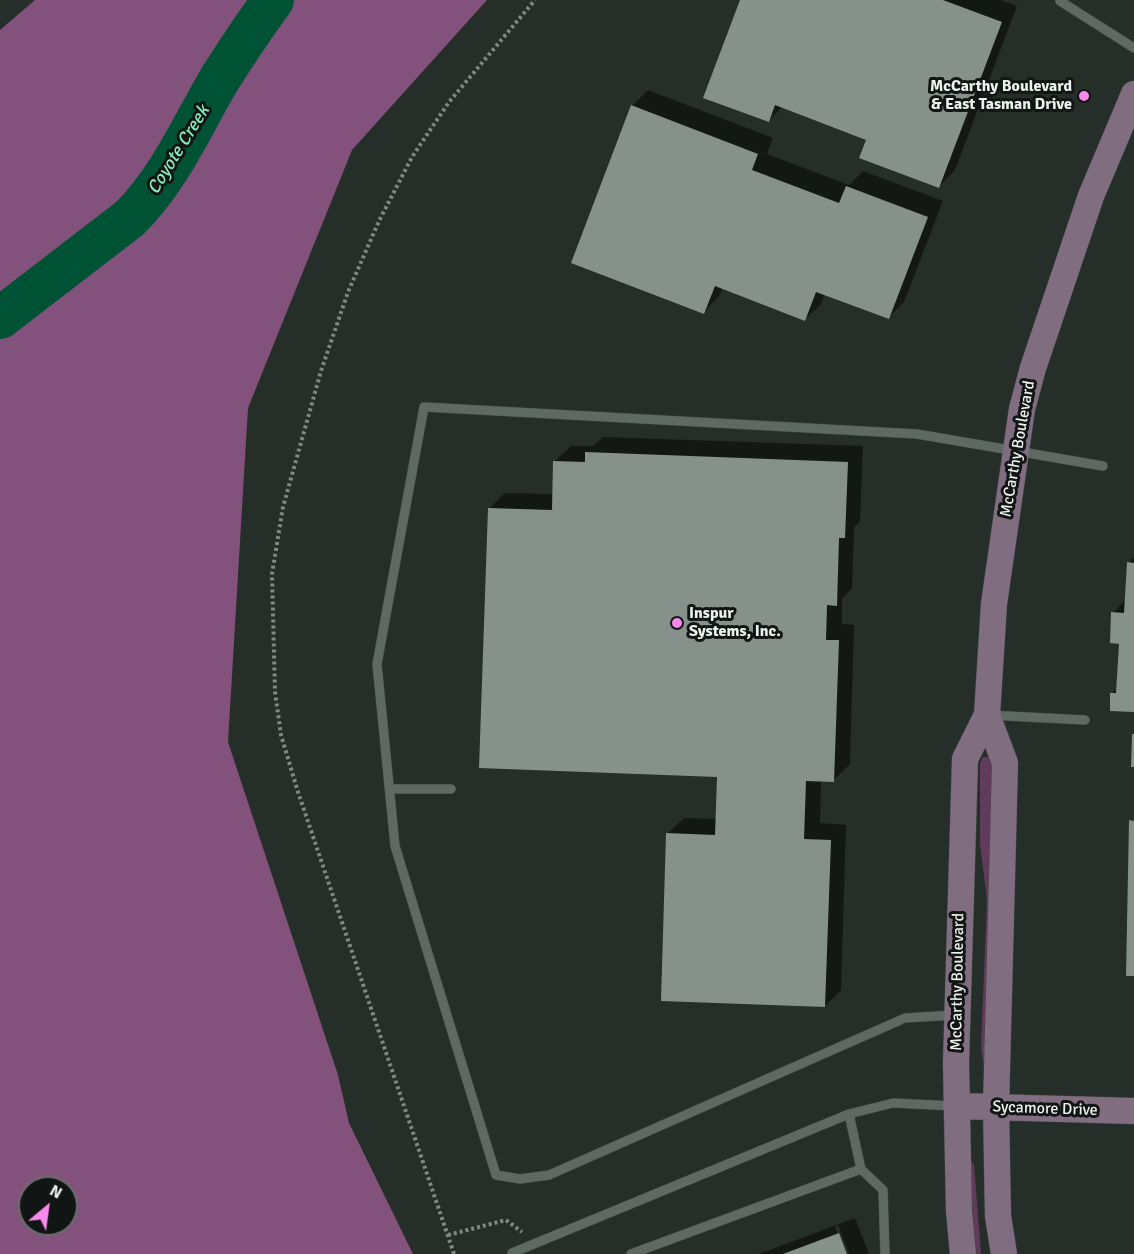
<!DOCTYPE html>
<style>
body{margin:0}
#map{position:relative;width:1134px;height:1254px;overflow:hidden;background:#252e29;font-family:Signika,sans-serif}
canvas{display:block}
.north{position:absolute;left:18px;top:1176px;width:60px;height:60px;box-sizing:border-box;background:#111513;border:2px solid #696d6b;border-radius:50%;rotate:29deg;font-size:16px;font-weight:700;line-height:24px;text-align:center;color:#ecf1ee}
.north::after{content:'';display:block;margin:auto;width:21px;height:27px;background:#f888eb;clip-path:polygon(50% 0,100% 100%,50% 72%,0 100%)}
</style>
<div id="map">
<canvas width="1134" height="1254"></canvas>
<div class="north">N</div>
</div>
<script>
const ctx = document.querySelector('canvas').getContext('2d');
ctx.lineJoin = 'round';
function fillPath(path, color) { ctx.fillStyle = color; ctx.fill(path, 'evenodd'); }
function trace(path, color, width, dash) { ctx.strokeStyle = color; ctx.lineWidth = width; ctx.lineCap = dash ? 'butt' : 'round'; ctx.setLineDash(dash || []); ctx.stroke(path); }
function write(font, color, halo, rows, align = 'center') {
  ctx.font = font + ' Signika,sans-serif'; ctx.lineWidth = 6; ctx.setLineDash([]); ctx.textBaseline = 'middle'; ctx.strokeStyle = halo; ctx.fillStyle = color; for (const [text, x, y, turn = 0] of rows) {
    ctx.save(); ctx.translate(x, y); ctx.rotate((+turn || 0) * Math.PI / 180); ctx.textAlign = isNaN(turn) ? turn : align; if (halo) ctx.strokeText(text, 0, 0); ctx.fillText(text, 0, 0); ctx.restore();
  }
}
fillPath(new Path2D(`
 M983,757H995L986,1061L983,1063L981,1047L987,900L980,844V763Z
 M972,1162L974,1165L981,1254H976L968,1163Z`), '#613b5c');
fillPath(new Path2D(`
 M35,0H487L352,150L248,408L228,742L338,1075L349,1123L413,1254H0V30ZM30,1188H66V1224H30Z`), '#82527c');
fillPath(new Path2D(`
 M742,0H1000L1017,6L955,170L939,186L868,139L783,106L768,121Z
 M648,90L773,138L767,154L849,185L863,171L943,201L904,302L888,318L825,293L821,304L805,319L723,288L719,296L704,312L632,106Z
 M603,437L863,446L860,521L854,527L852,589L842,598V624L854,625L850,764L834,780H821L820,823L846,825L841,990L825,1006L668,833L684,818L717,819L718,775L489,509L505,493L554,494L555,461L571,446H593Z
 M1134,557V711L1112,694L1118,687L1121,643L1113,613L1126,599L1128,563Z
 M855,1218L869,1254H849L838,1225L835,1226L845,1254H759Z`), '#0007');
trace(new Path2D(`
 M0,318L130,218C169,179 191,128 219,80C236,53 254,26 273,0`), '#005234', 42);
fillPath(new Path2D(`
 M740,0H943L1002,22L939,188L859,158L866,140L775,105L769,122L703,98Z
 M631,105L758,154L752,170L839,203L846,186L928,217L889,319L816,292L805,321L715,286L704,314L571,263Z
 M585,452L848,462L845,538H839L837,606L827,605L826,640H839L834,782L806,781L804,839L831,840L825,1007L661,1001L666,833L715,835L717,777L479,768L488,508L552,510L553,461L585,462Z
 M1127,562L1134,563V712L1110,711V693H1116L1119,644L1110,643L1111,612L1124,613Z
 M1132,734H1134V767H1131Z
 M1129,820L1134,821V976H1126Z
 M839,1233L847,1254H783Z`), '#87918b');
const lane = new Path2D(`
 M1060,1L1134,48
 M988,715L1085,720
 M390,789H451
 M955,1015L905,1018L549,1175L520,1179L496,1175L395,846L377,664L424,407L917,434L1103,466
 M849,1114L861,1169L883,1190L885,1254
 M512,1253L849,1114L893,1103L954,1106
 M631,1254L861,1169`);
const secondary = new Path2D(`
 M987,715L1005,763L996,1107L998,1216L1004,1254
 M956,1106L1134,1111
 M963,1254L959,1211L956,1063L965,759L987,715L994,604L1022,409L1033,368L1091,196L1134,94`);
trace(lane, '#434b47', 10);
trace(secondary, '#434b47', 27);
trace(new Path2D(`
 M448,1235L506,1220L522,1232
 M454,1254L298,792L281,735L275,692L272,574L283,507L321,371L348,292L379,221L412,157L449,102L535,0`), '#818884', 4, [3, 3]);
trace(lane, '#5f6963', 9);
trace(secondary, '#806d80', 26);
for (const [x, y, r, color] of [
 [1084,96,6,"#f888eb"],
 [677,623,6,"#f888eb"]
]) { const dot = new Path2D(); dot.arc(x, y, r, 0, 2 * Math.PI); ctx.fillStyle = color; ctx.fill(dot); trace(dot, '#111513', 2); }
write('bold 16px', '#ecf1ee', '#111513', [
 ["McCarthy Boulevard",1072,87],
 ["& East Tasman Drive",1072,105],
 ["Inspur",689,614,"left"],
 ["Systems, Inc.",689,632,"left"]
], 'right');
write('16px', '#ecf1ee', '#111513', [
 ["McCarthy Boulevard",1018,449,-80],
 ["McCarthy Boulevard",958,982,-89],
 ["Sycamore Drive",1045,1109,2]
]);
write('italic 18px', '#89ecbb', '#111513', [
 ["Coyote Creek",179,150,-58]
]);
</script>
